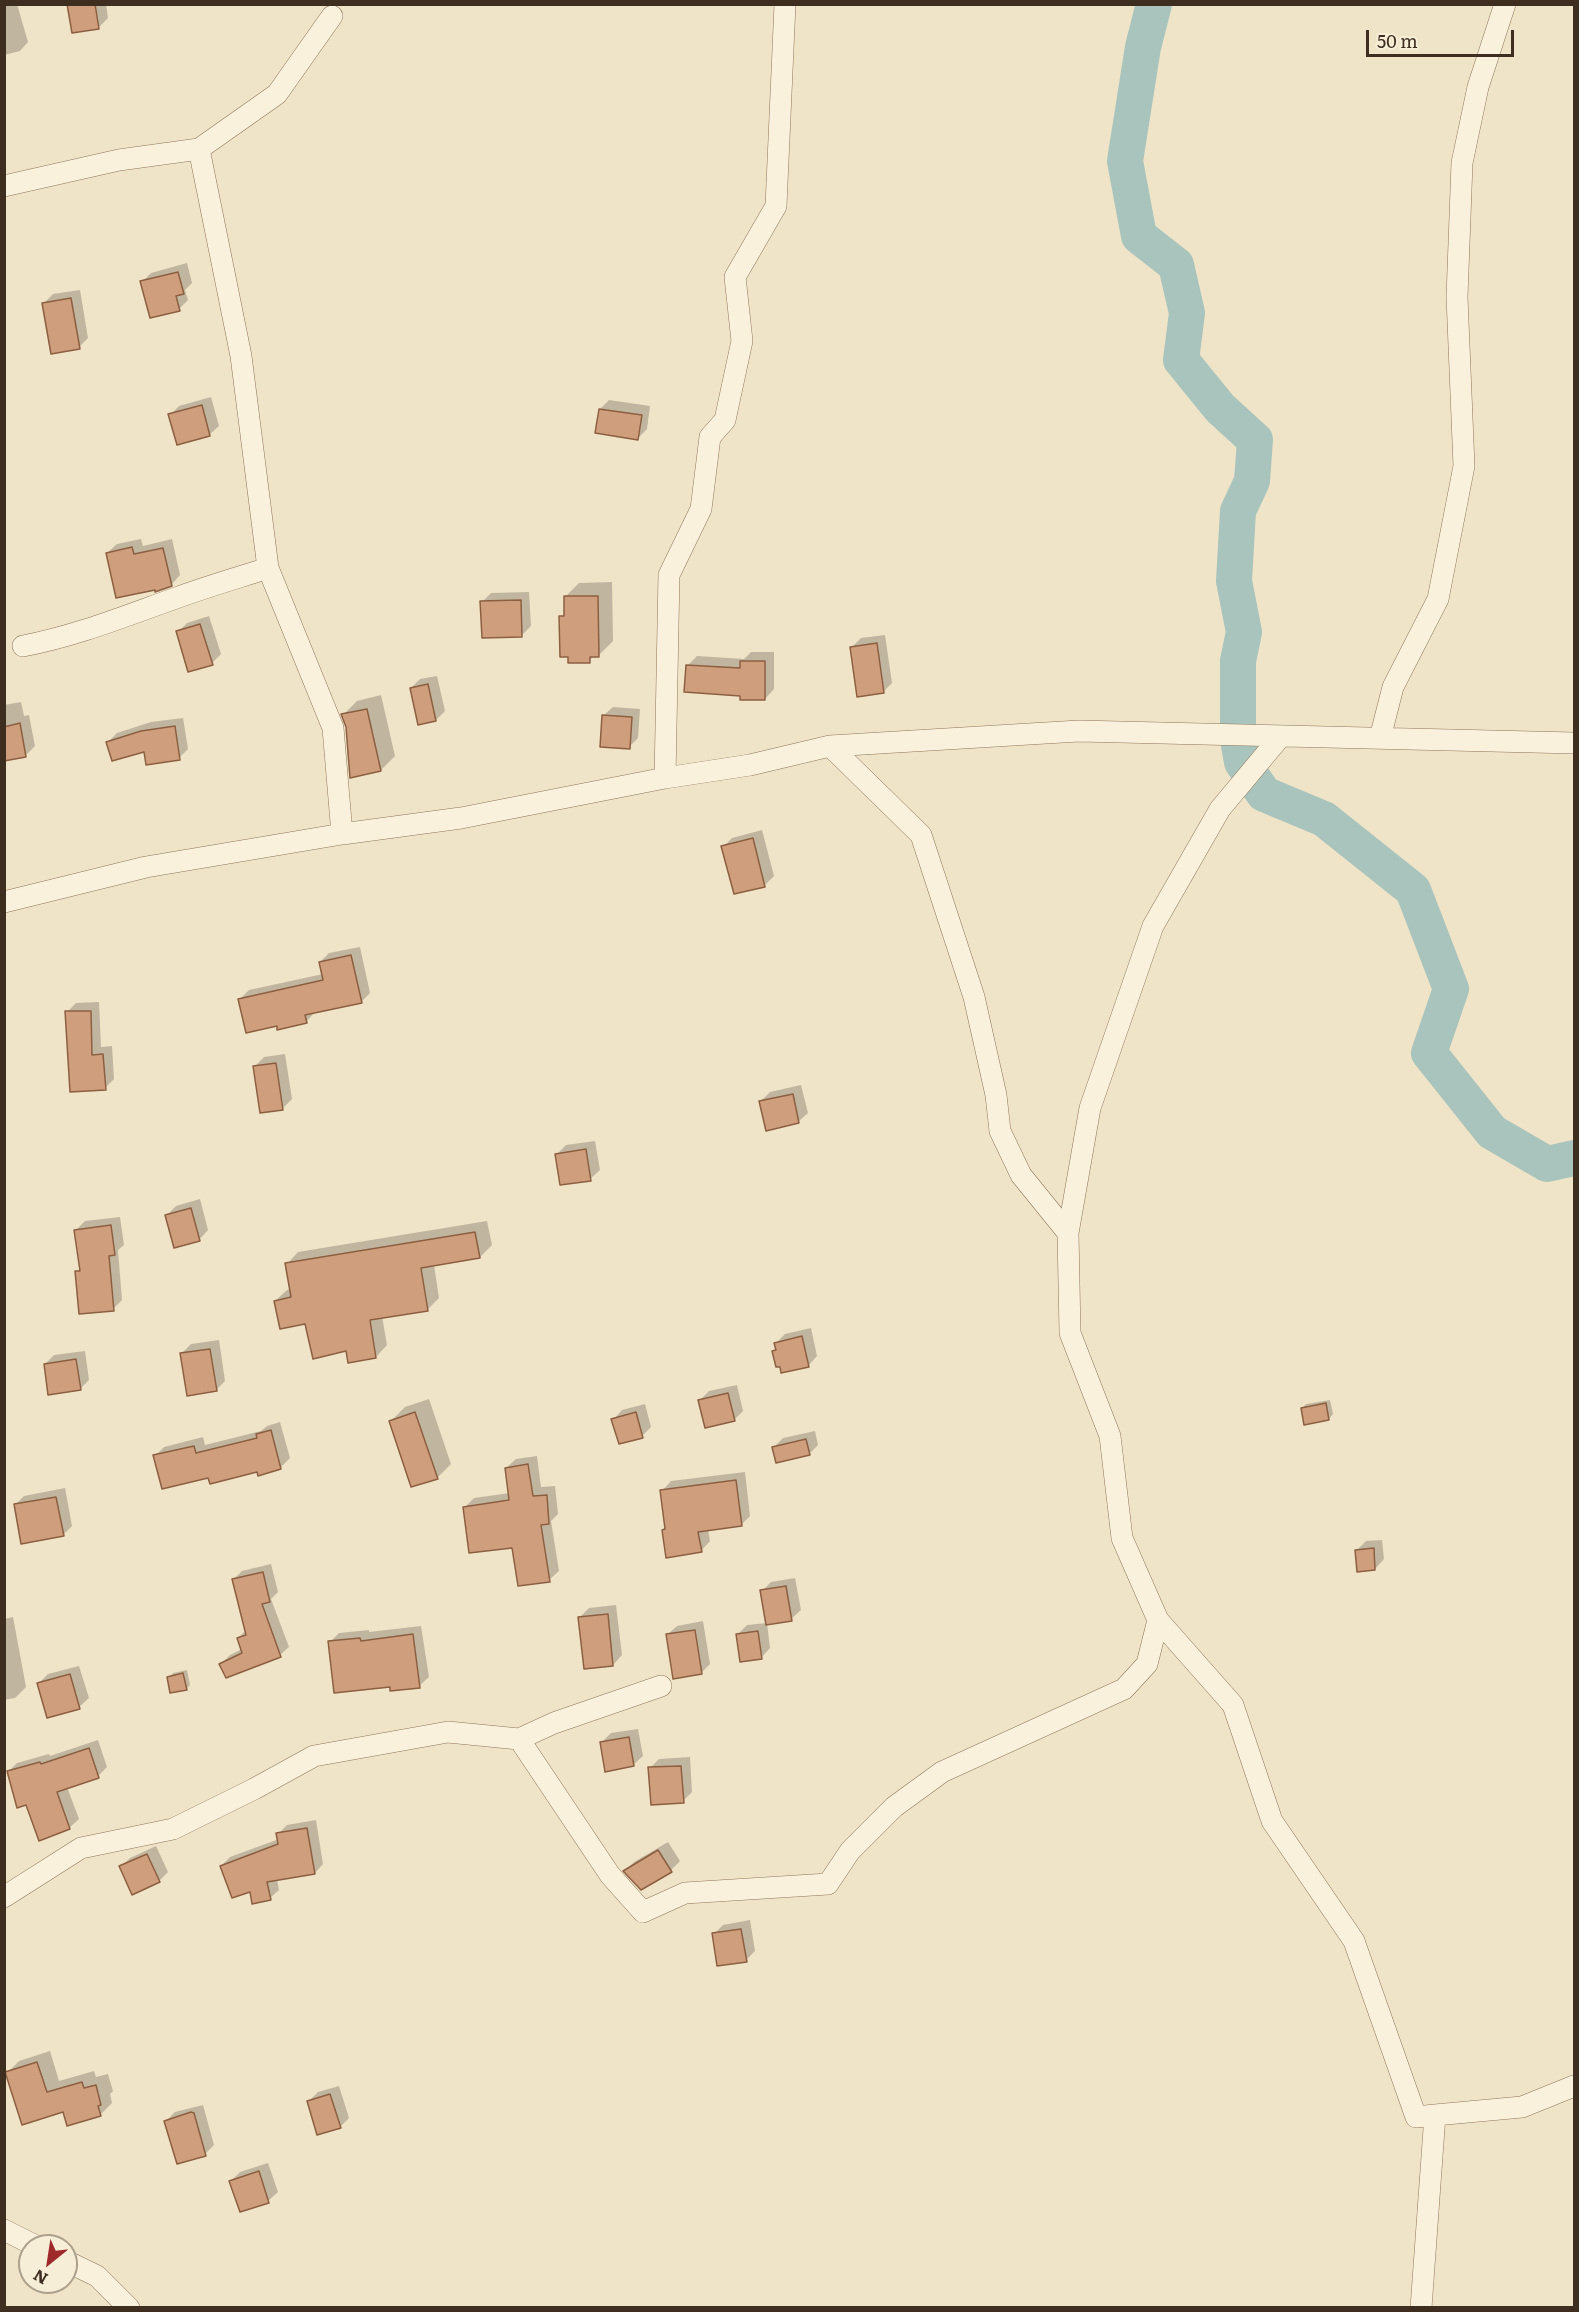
<!DOCTYPE html>
<style>
body{margin:0}
#map{position:relative;width:1579px;height:2312px;overflow:hidden;background:#f0e4c8;font-family:Literata,serif}
canvas{display:block}
.frame{position:absolute;inset:0;border:6px solid #3d2e20;pointer-events:none}
.north{position:absolute;left:18px;top:2234px;width:60px;height:60px;box-sizing:border-box;background:#f7eed8;border:2px solid #ada18e;border-radius:50%;rotate:210deg;font-size:16px;font-weight:700;line-height:24px;text-align:center;color:#3d2e20}
.north::after{content:'';display:block;margin:auto;width:21px;height:27px;background:#9e2a2b;clip-path:polygon(50% 0,100% 100%,50% 72%,0 100%)}
.scale{position:absolute;left:1366px;top:30px;width:148px;height:27px;box-sizing:border-box;border:3px solid #3d2e20;border-top:0;padding-left:8px;font-size:18px;line-height:21px;white-space:nowrap;color:#3d2e20;-webkit-text-stroke:4px #f7eed8;paint-order:stroke}
</style>
<div id="map">
<canvas width="1579" height="2312"></canvas>
<div class="frame"></div>
<div class="north">N</div>
<div class="scale">50 m</div>
</div>
<script>
const ctx = document.querySelector('canvas').getContext('2d');
ctx.lineJoin = 'round';
function fillPath(path, color) { ctx.fillStyle = color; ctx.fill(path, 'evenodd'); }
function trace(path, color, width, dash) { ctx.strokeStyle = color; ctx.lineWidth = width; ctx.lineCap = dash ? 'butt' : 'round'; ctx.setLineDash(dash || []); ctx.stroke(path); }
fillPath(new Path2D(`
 M17,4L28,42L20,51L4,55V5Z
 M69,4H106L108,18L99,27Z
 M187,263L192,283L185,290L188,300L179,309L142,282L151,273Z
 M80,290L88,338L79,347L43,304L53,294Z
 M211,397L219,426L209,435L170,415L179,406Z
 M609,400L650,406L647,429L638,438L600,409Z
 M141,539L143,546L172,539L180,575L171,585L107,553L117,544Z
 M612,582L613,641L599,655H595L589,661L561,617L566,612L565,597L579,583Z
 M529,592L531,626L522,635L482,602L491,593Z
 M209,616L221,654L212,663L178,632L187,623Z
 M885,635L892,683L883,692L852,647L861,638Z
 M751,652H774V689L765,699L742,695L688,665L697,656L744,659Z
 M437,676L445,711L436,720L411,688L420,679Z
 M381,695L395,756L381,770L347,727L343,715L357,701Z
 M21,702L24,716L29,715L35,746L26,755L4,760V705Z
 M613,707L640,709L638,738L629,747L603,716Z
 M183,718L188,749L179,758L108,742L117,733L151,722Z
 M762,830L774,876L765,885L723,847L732,838Z
 M360,947L370,993L361,1002L315,1012L306,1022L278,1025L240,999L249,990L323,974L320,962L329,953Z
 M99,1002L101,1047L112,1046L114,1079L105,1088L67,1012L76,1003Z
 M285,1054L292,1099L283,1108L255,1066L264,1057Z
 M801,1085L808,1113L798,1122L761,1101L770,1092Z
 M595,1141L600,1170L590,1179L556,1155L566,1145Z
 M200,1199L208,1230L199,1240L167,1215L176,1206Z
 M120,1217L124,1245L118,1250L122,1300L113,1309L77,1272L81,1268L76,1230L85,1221Z
 M487,1221L492,1245L480,1257L434,1265L439,1298L427,1310L382,1316L387,1345L376,1357L347,1350L275,1301L287,1290L291,1289L287,1264L298,1252Z
 M811,1328L817,1356L808,1366L774,1351L777,1348L776,1343L785,1334Z
 M219,1340L225,1381L216,1390L182,1353L191,1344Z
 M85,1351L89,1380L80,1389L45,1364L54,1355Z
 M737,1385L743,1411L734,1420L699,1401L709,1391Z
 M429,1399L451,1464L437,1478L391,1421L405,1407Z
 M1330,1400L1333,1414L1329,1419L1302,1408L1306,1404Z
 M645,1404L651,1427L642,1436L613,1420L622,1410Z
 M280,1422L290,1458L281,1467L210,1476L155,1456L164,1447L203,1437L205,1445L261,1431L267,1426Z
 M815,1431L818,1445L809,1454L774,1447L783,1438Z
 M537,1456L541,1487L555,1486L558,1514L551,1521L559,1571L549,1580L465,1507L474,1498L510,1493L506,1468L516,1459Z
 M745,1472L750,1516L741,1525L708,1529L710,1541L701,1551L663,1530L666,1527L662,1491L671,1481Z
 M65,1488L72,1526L63,1535L15,1505L24,1496Z
 M1382,1540L1384,1559L1375,1569L1356,1551L1366,1541Z
 M271,1564L278,1592L271,1599L289,1647L280,1655L221,1664L230,1655L242,1649L238,1638L246,1630L233,1580L242,1571Z
 M795,1578L801,1610L791,1619L767,1623L770,1648L761,1658L738,1634L747,1625L767,1623L762,1591L771,1582Z
 M616,1605L622,1655L613,1665L580,1617L589,1608Z
 M13,1617L26,1687L15,1698L4,1700V1619Z
 M703,1621L710,1664L701,1673L667,1635L677,1626Z
 M421,1626L429,1677L419,1686H391L330,1642L339,1633L369,1630V1632Z
 M79,1666L89,1698L79,1707L38,1684L48,1674Z
 M187,1670L190,1685L186,1689L169,1677L173,1673Z
 M638,1729L643,1756L633,1765L602,1742L611,1733Z
 M98,1740L107,1767L98,1776L67,1787L79,1819L69,1828L27,1803L8,1772L17,1763L49,1754L50,1756Z
 M690,1757L692,1792L683,1801L650,1768L659,1759Z
 M316,1820L323,1864L315,1873L277,1879L279,1890L270,1898L251,1890L221,1866L230,1857L279,1839L278,1834L287,1825Z
 M668,1842L680,1861L671,1870L625,1871L634,1862Z
 M156,1846L168,1872L159,1881L121,1867L130,1858Z
 M750,1920L755,1951L746,1960L714,1934L723,1925Z
 M50,2051L59,2081L94,2071L96,2077L108,2074L113,2091L110,2094L112,2103L100,2115L64,2110L7,2073L19,2061Z
 M339,2086L349,2118L340,2127L309,2101L318,2092Z
 M203,2105L214,2145L205,2154L166,2121L175,2112Z
 M268,2163L278,2192L268,2201L231,2181L240,2172Z`), '#0003');
trace(new Path2D(`
 M1154,4L1143,47L1125,161L1139,236L1176,265L1187,313L1181,360L1220,408L1255,440L1252,481L1238,511L1234,581L1244,632L1238,661V726
 M1239,745L1242,762L1264,794L1324,819L1413,890L1451,989L1429,1053L1492,1132L1547,1164L1574,1158`), '#a9c4bc', 36);
const building = new Path2D(`
 M67,4H95L99,29L72,33Z
 M178,272L184,294L176,296L180,311L150,318L140,281Z
 M71,298L80,349L51,354L42,303Z
 M202,405L210,436L177,445L168,414Z
 M599,409L642,415L638,440L595,433Z
 M132,547L134,554L163,548L172,586L155,592V590L116,598L106,553Z
 M564,596H598L599,657H590V663H568V657H560L559,616H564Z
 M521,600L522,637L482,638L480,601Z
 M200,624L213,665L188,672L176,631Z
 M877,643L884,693L857,697L850,647Z
 M740,661H765V700H740V696L684,692L686,665L740,668Z
 M428,684L436,721L418,725L410,688Z
 M367,709L381,771L350,778L346,727L341,714Z
 M602,715L632,717L630,749L600,747Z
 M20,723L26,757L4,761V727Z
 M175,726L180,760L146,765L144,752L112,761L106,742L141,731Z
 M753,838L765,887L734,894L721,846Z
 M351,955L362,1003L305,1015L307,1023L277,1030V1026L246,1033L238,999L323,980L319,962Z
 M65,1011H91L92,1055L103,1054L106,1090L70,1092Z
 M276,1063L283,1110L260,1113L253,1066Z
 M793,1094L799,1123L766,1131L759,1101Z
 M586,1149L591,1181L560,1185L555,1154Z
 M191,1208L200,1241L174,1248L165,1215Z
 M111,1225L115,1255L109,1256L114,1311L79,1314L75,1271H80L74,1230Z
 M475,1232L480,1258L421,1268L428,1311L370,1320L376,1358L348,1363L346,1351L313,1359L305,1324L280,1329L274,1301L291,1297L285,1263Z
 M802,1336L809,1367L781,1373L780,1367H776L772,1351L776,1350L774,1343Z
 M210,1349L217,1391L187,1396L180,1353Z
 M76,1359L81,1390L48,1395L44,1364Z
 M728,1393L735,1421L705,1428L698,1400Z
 M1326,1403L1329,1420L1304,1425L1301,1408Z
 M415,1412L438,1479L411,1487L389,1421Z
 M636,1412L643,1438L619,1444L611,1419Z
 M271,1430L281,1469L258,1476L257,1472L210,1484L208,1478L162,1489L153,1455L194,1446L196,1453L257,1438L256,1434Z
 M806,1439L810,1455L776,1463L772,1447Z
 M528,1464L533,1496L547,1495L549,1524L541,1525L550,1582L518,1586L512,1548L469,1553L463,1507L509,1500L505,1468Z
 M736,1480L742,1526L698,1532L702,1552L666,1558L662,1530L665,1529L660,1490Z
 M56,1497L64,1536L21,1544L14,1504Z
 M1374,1548L1375,1570L1357,1572L1355,1550Z
 M263,1572L270,1602L262,1604L281,1657L226,1678L219,1664L242,1653L237,1638L246,1635L232,1579Z
 M786,1586L792,1621L766,1625L760,1590Z
 M608,1614L613,1666L584,1669L578,1617Z
 M695,1630L702,1674L673,1679L666,1634Z
 M758,1631L762,1659L740,1662L736,1634Z
 M413,1634L420,1688L390,1691V1687L334,1693L328,1641L360,1638L361,1641Z
 M183,1673L187,1690L170,1693L167,1677Z
 M70,1674L80,1709L47,1718L37,1683Z
 M629,1737L634,1766L605,1772L600,1742Z
 M89,1748L99,1778L57,1792L70,1829L39,1841L26,1805L17,1808L7,1771L40,1762L41,1764Z
 M681,1766L684,1803L651,1805L648,1767Z
 M307,1828L315,1874L267,1882L271,1900L252,1904L250,1892L232,1898L220,1866L278,1844L276,1833Z
 M658,1850L672,1872L641,1890L623,1871Z
 M147,1854L160,1882L132,1895L119,1866Z
 M741,1929L747,1962L717,1966L712,1933Z
 M37,2062L47,2092L82,2082L84,2088L96,2085L101,2105L98,2106L101,2116L67,2126L63,2112L22,2125L5,2072Z
 M330,2094L341,2128L317,2135L307,2101Z
 M191,2112L194,2113L206,2156L177,2164L164,2121Z
 M259,2171L269,2203L240,2212L229,2181Z`);
fillPath(building, '#cf9f7d');
trace(building, '#8d5f41', 1.5);
const street = new Path2D(`
 M199,149L241,356L268,568L333,728L342,834
 M4,186L119,160L199,149L277,94L332,16
 M23,646C76,636 125,616 176,598C206,587 237,578 268,568
 M1380,738L1393,687L1438,599L1464,466L1457,297L1462,163L1478,87L1505,4
 M830,746L921,835L974,997L996,1095L1000,1131L1021,1175L1068,1233L1070,1333L1110,1436L1122,1538L1158,1620L1233,1705L1272,1821L1354,1941L1416,2117L1435,2115
 M665,778L669,575L701,509L710,437L725,420L742,341L735,277L776,206L785,4
 M4,902L146,867L342,834L461,818L665,778L750,765L830,746L1079,731L1574,743
 M1068,1233L1090,1108L1153,926L1220,809L1281,736
 M519,1739L610,1875L643,1912L685,1893L828,1884L850,1851L894,1807L942,1772L1124,1689L1147,1664L1158,1620
 M4,1897L81,1848L173,1829L254,1789L314,1756L448,1732L519,1739L554,1723L661,1686
 M4,2230L36,2246
 M66,2261L97,2276L129,2308
 M1421,2308L1435,2115L1522,2107L1574,2086`);
trace(street, '#8d765c', 22);
trace(street, '#faf1dc', 21);
</script>
